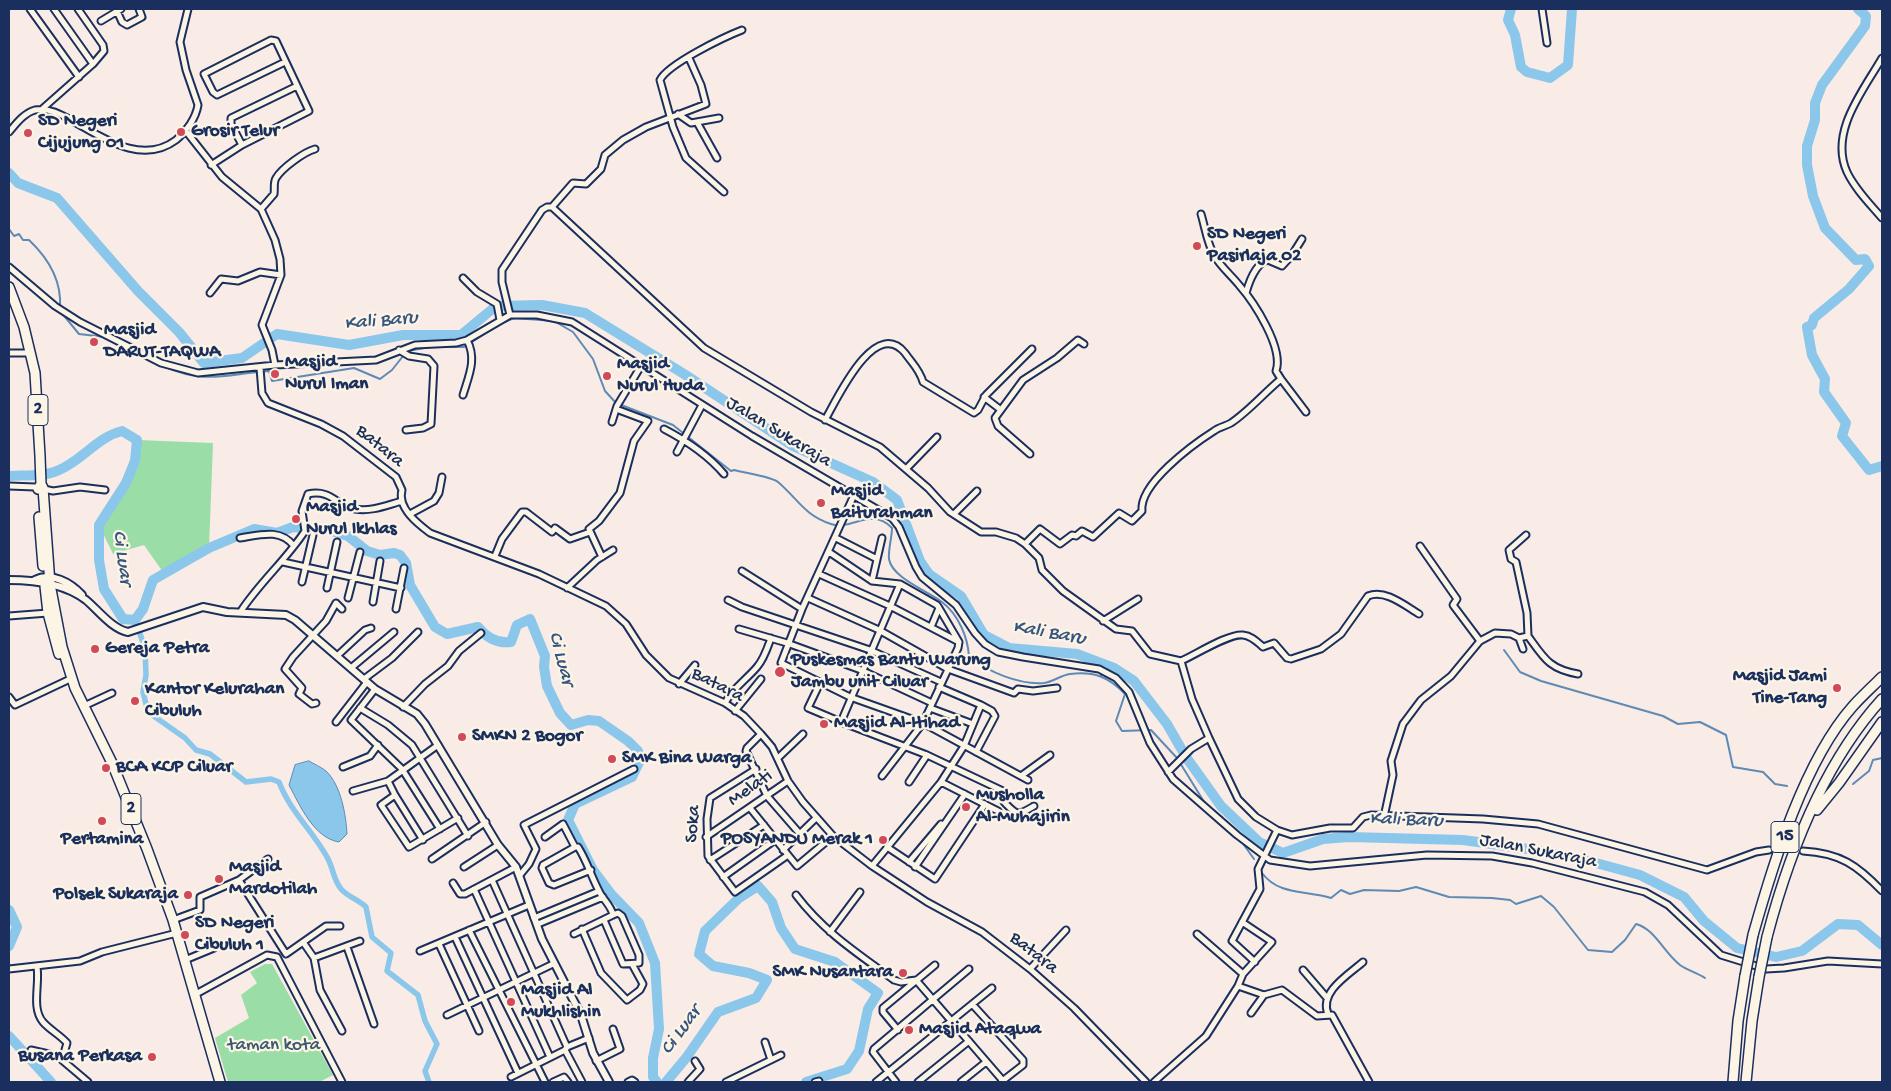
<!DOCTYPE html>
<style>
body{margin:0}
#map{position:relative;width:1891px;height:1091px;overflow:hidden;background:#f9ebe6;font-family:"Gochi Hand",sans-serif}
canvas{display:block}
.frame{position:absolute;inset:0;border:10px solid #1b2f5e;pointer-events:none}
</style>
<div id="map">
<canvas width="1891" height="1091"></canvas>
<div class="frame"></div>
</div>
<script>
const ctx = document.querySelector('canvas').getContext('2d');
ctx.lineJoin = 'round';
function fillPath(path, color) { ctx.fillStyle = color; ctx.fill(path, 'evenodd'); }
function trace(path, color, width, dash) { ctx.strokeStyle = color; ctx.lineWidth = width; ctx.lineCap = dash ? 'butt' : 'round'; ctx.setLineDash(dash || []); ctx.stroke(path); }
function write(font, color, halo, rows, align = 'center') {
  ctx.font = font + ' "Gochi Hand",sans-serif'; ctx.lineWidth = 4.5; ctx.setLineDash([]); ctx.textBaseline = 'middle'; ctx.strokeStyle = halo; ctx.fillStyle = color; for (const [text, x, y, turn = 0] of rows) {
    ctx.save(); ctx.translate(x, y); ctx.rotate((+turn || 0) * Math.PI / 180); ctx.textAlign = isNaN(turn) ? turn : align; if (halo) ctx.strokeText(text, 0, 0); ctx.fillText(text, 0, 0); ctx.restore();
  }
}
fillPath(new Path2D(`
 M137,440L213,443L209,548L165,575L144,545L113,554L99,525L120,494Z
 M265,964H272L333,1075L319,1082H228L215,1038L249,1018L241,995L257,983L250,972Z`), '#9bdda7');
const water = new Path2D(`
 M309,761C314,764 321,767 326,771C341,785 346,815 347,834L339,842C314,838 300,806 289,785L295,765Z`);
fillPath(water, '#8bc7eb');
trace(water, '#5e8ab3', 1);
trace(new Path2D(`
 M9,229L14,236L19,234L23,240H29C48,258 62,281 60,308
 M61,312L79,334L105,337
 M163,366C206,385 225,374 269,371L272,381L354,368L380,379L392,370L407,351L430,347H464L500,324L514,318L554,321L573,332L593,359L605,391L616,403L673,425L731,471L734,470C744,473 770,476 778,482C798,499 804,515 831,524C852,531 871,506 892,528C892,537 888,550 889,559C892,578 928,591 942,602C959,615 968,638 969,657C989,672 1019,685 1044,683C1053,682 1061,675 1070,674C1094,671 1109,677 1125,694L1116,721L1122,731L1151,730L1177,758L1206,805
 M1504,650L1520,672L1541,681L1663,716L1678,724L1700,722L1726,735L1733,767L1763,772L1775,784L1787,786
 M1101,676L1103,663
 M1853,784L1869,771L1873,760L1882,758
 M1211,810L1222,817
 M1244,845L1254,859
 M1262,873C1279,896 1307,890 1331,898L1341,890L1350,894L1364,890L1399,891L1416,887L1449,897L1492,898L1510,900L1516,904L1541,896L1554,907L1588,950L1612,952L1625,940L1636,924C1655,929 1664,953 1680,965C1687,970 1697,973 1705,978`), '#5e8ab3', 2);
trace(new Path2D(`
 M135,620L145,648L146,675L143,692L148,712L185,738L196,750L210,754L246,782L271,779L279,782C290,811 312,830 327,857C333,867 333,879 341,889C348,897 359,900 366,907L372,937L391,953L387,971L418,995L425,1021L437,1044L425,1071L429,1082`), '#8bc7eb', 5.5);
trace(new Path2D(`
 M1511,9L1508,20L1515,35L1521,67L1527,72L1550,78L1568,65L1572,9
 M1858,9L1866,16L1865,26L1822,85L1815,103V120L1807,146V165L1813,196L1825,228L1856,260L1865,259L1869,266L1849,289L1814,318L1812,325L1807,327L1812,355L1825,379L1824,392L1846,423L1842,436L1869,470L1882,466
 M9,173L18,183L57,198L138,291L179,332L204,363L242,358L277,334L349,345L403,335H461L496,306L542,305L585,313L684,374L793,446L873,482L897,500L920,561L929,574L961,596L984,635L1009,648L1077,654L1114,668L1134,681L1167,724L1186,757L1221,806L1259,842L1283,853L1323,839L1349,837L1463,840L1528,849L1585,860L1640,875L1684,897L1704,921L1737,948L1776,957L1802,951L1838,924L1858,925L1882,945
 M9,476C25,475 45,477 59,470C83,460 97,437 122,431L137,440L135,461L126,483L99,525V560L104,589L123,619L135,620L143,609L153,580L209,548L254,529L277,533L293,527L325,529L348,536L367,551L380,555L394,553L400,555L406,563L410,585L435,627L447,634L478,627C487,638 497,644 511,642L517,625L530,619L545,656L544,667L547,686L560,713L571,725L588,720L599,721L628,741L638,751L640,760L632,777L575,804L568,820L593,870L611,894L639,923L655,963L659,1029L653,1058V1077L657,1082
 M9,910L17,927L9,946
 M9,1036L51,1082
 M666,1082L686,1058L718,1012L756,998L767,980L749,973L713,966L699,954L705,931L739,898L758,886L772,902L781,928L795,949L835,962L878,993L868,1009L859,1051L847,1069L806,1082`), '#8bc7eb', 10);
trace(new Path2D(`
 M1769,850L1795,851`), '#cdc5cb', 5, [5, 2.5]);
const minor = new Path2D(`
 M30,9L79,77
 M54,9L93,64
 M116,9L122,22L127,25L142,17L139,9
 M1542,9L1547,43
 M101,21L121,9
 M1882,58C1863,91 1829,132 1847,172C1855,189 1870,204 1882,218
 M41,110L93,64L104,51L103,45L78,9
 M678,114L691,123L719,118
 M698,124L717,158
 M185,130L222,177L261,209L275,240L280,259L281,275L262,325L272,350L275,365
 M9,132C16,124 24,113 35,110C51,107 65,117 78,124C108,141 144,164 176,140C186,132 196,118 198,105L186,70L180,42L188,9
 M242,145L309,111L276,41L271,40L204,74L213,92L217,95L285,62
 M211,165L242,145L231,124V118L297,86
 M724,192L686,158L673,127L660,80C668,64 724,37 742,30
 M552,207L573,183L586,184L601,169L605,155L623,140L646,127L706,104L701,85L689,58
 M261,209L274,194C275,189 273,183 276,178C282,168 304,152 315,149
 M9,267L55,306L80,322L161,363L198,373L275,365L376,360L415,345L456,343L467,340L510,315H537L572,322L752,436L892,518L899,527L916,567L922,577L956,605L975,633L985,644L998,652L1023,657L1099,669L1116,678L1129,692L1150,743L1173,779L1237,835L1270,860L1310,866L1427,855L1492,856L1532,863L1645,892L1668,905L1721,955L1766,969L1784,968L1828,961L1882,964
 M463,278L477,292L497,304L500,320
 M210,293L221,279L238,281L260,272L281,275
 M1246,293C1249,282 1256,263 1268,260L1282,266L1292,255L1302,239
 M510,315L502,282V270L542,210L547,207H552L704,348L811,412L880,447L928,488L950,512L981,532H996L1016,538L1025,544L1039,558L1042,570L1063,591L1116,629L1132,631L1150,654L1181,661L1192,699L1209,738L1238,799L1256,817L1277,830L1292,835L1330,828H1353L1363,817L1371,815L1483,819L1538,824L1707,870L1756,852L1769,850
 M399,350L409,356L428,359L434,366L431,424L423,428L406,430
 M9,353H31
 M260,368L262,393L268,403L321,424L343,436L396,477L402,490C397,508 418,524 430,533L539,574L606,606L626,624L646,655L669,678L725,703L744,716L761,734L772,747L788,781L803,802L833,836L872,866L927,902L982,932L1030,969L1074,1008L1146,1082
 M1281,379L1306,412
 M463,395C469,375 477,359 467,340
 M984,397L1001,410
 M825,420C837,399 875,316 905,353C912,363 920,370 923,382L974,413L978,410L986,395L1032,349
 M612,422L617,406L641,366
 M664,429C687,441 707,454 724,474
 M677,452L702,405
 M1030,454L998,426L995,418L1023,380L1057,358L1078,340L1084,344
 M906,469L937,437
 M9,486L35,487L53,491L80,487L105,490
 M854,495L802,609L781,663L850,697L923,723L1028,780
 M410,514L434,501L439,493L442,477
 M954,514L977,491
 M240,538C260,535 280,528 294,546
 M836,538L877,559
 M1025,544L1040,529L1060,544L1072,535L1076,536L1082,531L1093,537L1119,513L1132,521L1142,511C1139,484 1192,445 1214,431C1219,427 1226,426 1231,423C1249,411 1264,393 1281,379L1276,371C1284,348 1254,302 1239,285C1231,275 1220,266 1214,255C1207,243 1205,227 1201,214
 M1420,546L1457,599L1453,605L1480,641
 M829,552L872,581L900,584L937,605L939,608L931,627
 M495,556L502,539L522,512H526L552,532L555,528L570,539L590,532
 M602,557L589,529L599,521L620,493L634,441L648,421L616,409
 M283,562L401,588
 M742,571L802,609
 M819,574L890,606L959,642
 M872,581L882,538
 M302,582L313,535
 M900,584L841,722L927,755L1003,791L1007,794L1004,802C1018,816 1017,816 1034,806
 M327,588L337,542
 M567,588L597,560L613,550
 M348,598L360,552
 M808,598L879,630L948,669L1014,693L1018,689L1033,691L1057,688
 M728,600L742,607L870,650L941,682
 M373,602L380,561
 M396,609L404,568
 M241,611C260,582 286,560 305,531L302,511L308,494C332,489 336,506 355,509C371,512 387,505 402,501
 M9,616L48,613
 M1103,621L1138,599
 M739,629L787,643L861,670L932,703
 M1528,636C1544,658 1549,669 1578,674
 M1519,638L1528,636L1527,613L1516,562L1511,559L1509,550L1526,535
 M337,656L365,630L371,628
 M1181,661C1195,655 1229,633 1243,635C1252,636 1257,642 1263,647L1274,643L1287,658L1291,659L1321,649L1341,634L1368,596C1385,589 1404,605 1419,614
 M351,668L394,632
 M364,679L392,658L418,632
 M820,683L808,708L841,722
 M679,684L695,665
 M375,689L351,720L402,769L440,829
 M9,697L15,705L68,680
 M316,703L312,704L299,694L302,688L285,669L293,657L326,621L336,603L342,609
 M725,703C733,688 746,680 757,667C764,659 767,649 771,638
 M84,706L112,693
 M403,707L425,684L448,666L459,651L481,633
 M360,708L388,725L412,745L468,836
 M930,708L973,724
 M735,711L761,679
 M336,722L367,682
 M761,734L747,748L746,751L767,796L800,834
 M976,752L995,716L992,711L981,705
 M778,758L803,734
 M343,767L370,756L378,745
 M756,769L710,798L707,819L708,856L735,892L788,855
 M1168,772L1191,749L1209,738
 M882,776L923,723L958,648L959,642L939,608
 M1021,776L1050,755
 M909,782L927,755
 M941,782L998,811
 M353,791L388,781
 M395,795L381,805L409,847L458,818
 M750,808L797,866L833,836
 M1384,817L1393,775L1391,761L1403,724L1421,700L1451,676L1480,641L1495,633L1511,634L1519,638L1523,649
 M545,837L563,824L575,847H578C587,861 591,876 599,891C603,900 611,905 613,915L618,913L622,916L639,955V963L623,964L604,920
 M706,837L788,781
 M423,840L395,795L388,781L438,745
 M575,847L543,865L542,868L549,883L554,885L591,870
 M887,847L935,879L985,804
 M783,850L816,818
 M1803,851C1840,853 1857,865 1882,891
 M432,859L486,822
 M710,860L764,825
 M909,862L941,824
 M872,866L941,782L964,746L981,705L939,687
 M464,867L498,845
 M915,867L965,794
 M520,875L529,864L536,849L524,825L634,769
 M723,877L775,840
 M239,880L286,954L326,926H340
 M492,880L567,1047L565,1050L582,1082
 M453,883L460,894H465L516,867
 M474,889L550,1057
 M796,895C824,932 857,953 894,980L901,982L916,980
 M534,918L599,891
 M173,920L200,910V897L239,880L268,859
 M538,924L603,897
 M582,929L601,973L627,1000L640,990L643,984L632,964
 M469,930L545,1082
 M830,932L860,892
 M574,934L613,915
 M1197,934L1243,974
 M455,937L518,1073
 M303,942L314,958L320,990L342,1031
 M439,944L479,1031
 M347,947L374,1024
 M420,951L529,905
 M314,958L360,941
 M185,960L214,948
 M1255,962L1232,941L1260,889L1258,869L1277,830
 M37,967C40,984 31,1008 43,1022C50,1030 60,1035 67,1043L62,1060L88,1082
 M9,969L80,961L102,952L177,933
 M1030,969L1066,930
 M1303,970L1327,998
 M916,980L1004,1082
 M1238,986L1243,974L1272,942L1242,922
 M196,994L267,955L277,957L342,1082
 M972,1004L1023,1060V1065L1001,1082
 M1251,1013L1264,995
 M1328,1014C1319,992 1348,975 1363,962
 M447,1015L553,964
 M898,1030L883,1012V1008L935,965
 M765,1042L771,1060
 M567,1047L589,1038
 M31,1050L62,1057
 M596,1061L620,1049L613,1029
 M511,1077L565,1050
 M553,1082L564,1077L568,1082
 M628,1082L632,1080L635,1082
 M688,1082L700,1069L695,1061
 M726,1082L781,1055
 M815,1082L819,1081
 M876,1082L992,988
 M896,1082L873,1052L874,1049L969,969
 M918,1082L969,1041
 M961,1082L986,1062
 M1154,1082L1206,1036L1238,986L1264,995L1282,990L1317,1016L1332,1015L1369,1082`);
const tertiary = new Path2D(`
 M9,580C35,580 64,583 86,600C98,610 112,629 128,632L203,607L227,612L286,615L295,620L375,689L417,714L425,724L498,845L516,867L542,939L581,1015L593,1053L609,1082
 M35,580C51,572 70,582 82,595`);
const trunk = new Path2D(`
 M9,287L24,327L35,373L40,456L41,484L38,489
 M41,484L43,488L50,584L62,647L75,688L112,763L147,849L173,920L220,1082
 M39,517L43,566
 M45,586L48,613L59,654`);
const motorway = new Path2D(`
 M1817,810L1839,783L1882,722
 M1753,935C1773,864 1804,761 1853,706C1862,696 1872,687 1882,677
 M1767,937C1789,853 1823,764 1882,699
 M1733,1082L1738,1021L1745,976
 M1746,1082L1752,1021L1759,977`);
trace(minor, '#1b2f5e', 9);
trace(tertiary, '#1b2f5e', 10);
trace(trunk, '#1b2f5e', 12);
trace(motorway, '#1b2f5e', 12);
trace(minor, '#fcf5e5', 5);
trace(tertiary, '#fcf5e5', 6);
trace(trunk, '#fcf5e5', 9);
trace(motorway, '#fcf5e5', 9);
const motorwayBridge = new Path2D(`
 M1745,976L1753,935
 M1759,977L1767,937`);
trace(motorwayBridge, '#1b2f5e', 12, []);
trace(motorwayBridge, '#fcf5e5', 9);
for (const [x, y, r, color] of [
 [181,132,5,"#d1495b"],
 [28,133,5,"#d1495b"],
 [1197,246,5,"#d1495b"],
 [94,342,5,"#d1495b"],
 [275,374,5,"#d1495b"],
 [607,376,5,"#d1495b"],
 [821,503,5,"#d1495b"],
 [296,519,5,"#d1495b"],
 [95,649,5,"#d1495b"],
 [780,672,6,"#d1495b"],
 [1837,688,5,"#d1495b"],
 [135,701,5,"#d1495b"],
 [824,724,5,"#d1495b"],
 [462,737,5,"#d1495b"],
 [612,759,5,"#d1495b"],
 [106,768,5,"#d1495b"],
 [966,807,5,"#d1495b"],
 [102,821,5,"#d1495b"],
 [883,840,5,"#d1495b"],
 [219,879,5,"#d1495b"],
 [188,895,5,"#d1495b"],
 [185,935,5,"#d1495b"],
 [903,973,5,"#d1495b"],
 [511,1002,5,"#d1495b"],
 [909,1030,5,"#d1495b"],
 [152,1057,5,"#d1495b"]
]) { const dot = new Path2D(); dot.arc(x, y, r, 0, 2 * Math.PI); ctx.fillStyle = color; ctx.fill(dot); trace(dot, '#fcf5e5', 2); }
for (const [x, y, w] of [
 [38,410,20],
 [131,809,20],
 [1785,837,28]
]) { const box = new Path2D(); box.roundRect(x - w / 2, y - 15.5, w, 31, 4); ctx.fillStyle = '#fcf5e5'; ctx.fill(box); trace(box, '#1b2f5e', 1); }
write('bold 18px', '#1b2f5e', null, [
 ["2",38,410],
 ["2",131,809],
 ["15",1785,837]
]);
write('bold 19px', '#1b2f5e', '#fcf5e5', [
 ["SD Negeri",38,122],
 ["Cijujung 01",38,144],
 ["Grosir Telur",191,132],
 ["SD Negeri",1207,235],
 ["Pasirlaja 02",1207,257],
 ["Masjid",104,331],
 ["DARUT-TAQWA",104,353],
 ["Masjid",285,363],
 ["Nurul Iman",285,385],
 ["Masjid",617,365],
 ["Nurul Huda",617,387],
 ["Masjid",831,492],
 ["Baiturahman",831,514],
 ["Masjid",306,508],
 ["Nurul Ikhlas",306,530],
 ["Gereja Petra",105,649],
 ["Puskesmas Bantu Warung",791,661],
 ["Jambu unit Ciluar",791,683],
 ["Masjid Jami",1827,677,"right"],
 ["Tine-Tang",1827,699,"right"],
 ["Kantor Kelurahan",145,690],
 ["Cibuluh",145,712],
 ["Masjid Al-Itihad",834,724],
 ["SMKN 2 Bogor",472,737],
 ["SMK Bina Warga",622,759],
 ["BCA KCP Ciluar",116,768],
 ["Musholla",976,796],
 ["Al-Muhajirin",976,818],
 ["Pertamina",102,840,"center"],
 ["POSYANDU Merak 1",873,840,"right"],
 ["Masjid",229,868],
 ["Mardotilah",229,890],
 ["Polsek Sukaraja",178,895,"right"],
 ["SD Negeri",195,924],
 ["Cibuluh 1",195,946],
 ["SMK Nusantara",893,973,"right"],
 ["Masjid Al",521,991],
 ["Mukhlishin",521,1013],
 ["Masjid Ataqwa",919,1030],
 ["Busana Perkasa",142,1057,"right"]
], 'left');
write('19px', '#1b2f5e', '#fcf5e5', [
 ["Jalan Sukaraja",778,433,31],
 ["Batara",379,447,39],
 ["Batara",717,686,27],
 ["Melati",751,789,-35],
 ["Soka",694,824,-86],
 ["Jalan Sukaraja",1538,852,11],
 ["Batara",1033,954,38]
]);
write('19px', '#3b5a70', '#fcf5e5', [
 ["taman kota",274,1046]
]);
write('italic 20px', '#375581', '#fcf5e5', [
 ["Kali Baru",381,322,-5],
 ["Ci Luar",121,558,82],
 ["Kali Baru",1049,634,10],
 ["Ci Luar",560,659,75],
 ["Kali Baru",1406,821,2],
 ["Ci Luar",682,1031,-54]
]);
</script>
